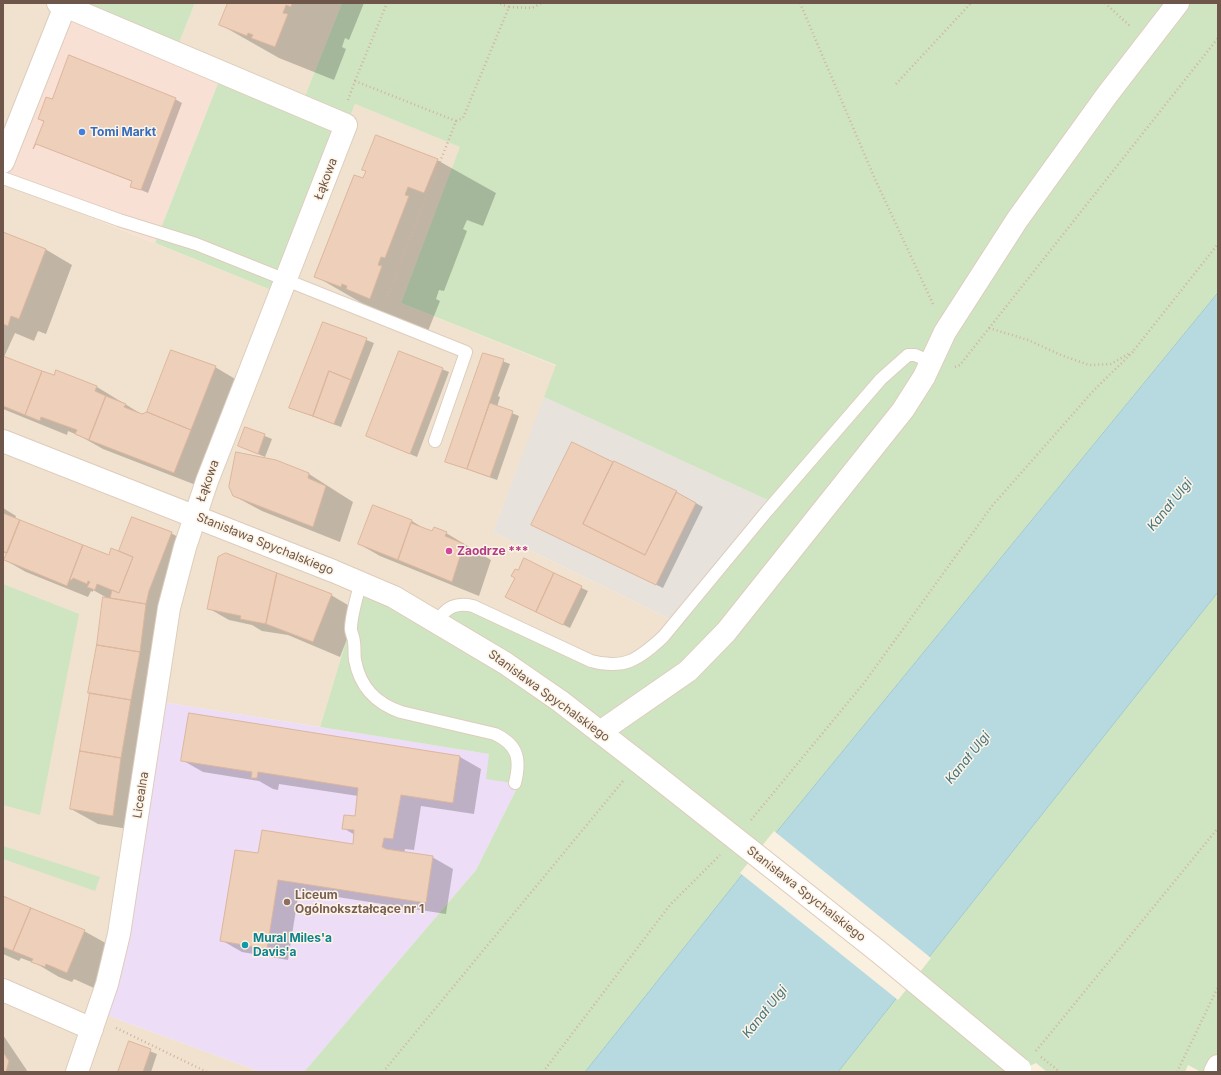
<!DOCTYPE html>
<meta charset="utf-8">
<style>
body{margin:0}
#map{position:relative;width:1221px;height:1075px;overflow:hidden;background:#faf0e0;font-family:Inter,sans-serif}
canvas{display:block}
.frame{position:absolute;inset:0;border:4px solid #6e574a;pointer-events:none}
</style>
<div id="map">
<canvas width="1221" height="1075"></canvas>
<div class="frame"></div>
</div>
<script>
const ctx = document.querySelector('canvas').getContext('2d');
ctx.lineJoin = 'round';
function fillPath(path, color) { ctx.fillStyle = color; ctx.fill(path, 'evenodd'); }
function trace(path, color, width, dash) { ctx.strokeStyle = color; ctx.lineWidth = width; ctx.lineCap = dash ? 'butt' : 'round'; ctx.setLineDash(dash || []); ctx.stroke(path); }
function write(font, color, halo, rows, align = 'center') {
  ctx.font = font + ' Inter,sans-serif'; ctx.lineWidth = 3; ctx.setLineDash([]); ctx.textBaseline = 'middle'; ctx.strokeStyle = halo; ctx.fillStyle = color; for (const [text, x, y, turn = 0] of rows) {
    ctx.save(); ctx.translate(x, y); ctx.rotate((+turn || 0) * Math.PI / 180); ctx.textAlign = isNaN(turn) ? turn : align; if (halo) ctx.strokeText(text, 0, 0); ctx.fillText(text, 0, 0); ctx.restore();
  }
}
fillPath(new Path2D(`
 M3,3H66L3,162Z
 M195,3H342L301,106L175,53Z
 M355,104L461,147L401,303L557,366L493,532L676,622L620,664L445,610L350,628L320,727L155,701L98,1012L261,1072H3V182L281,294Z`), '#f1e2cf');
fillPath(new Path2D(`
 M65,6L222,73L155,243L3,182V162Z`), '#f9e0d5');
fillPath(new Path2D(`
 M544,397L774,503L676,622L493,532Z`), '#e8e2dc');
fillPath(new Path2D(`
 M155,701L490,754L515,783L519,784L476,870L304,1072H261L98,1012Z`), '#edddf6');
fillPath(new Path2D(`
 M66,3H195L175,53Z
 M342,3H1218V293L757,856L585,1072H304L476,870L519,784L486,779L489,754L320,727L350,628L361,582L437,621L463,604L607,665L647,652L774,503L544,397L556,365L401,303L460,147L355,104L281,294L155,243L222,73L301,106Z
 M3,584L79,614L40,815L3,805Z
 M1218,592V1066L1215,1072H1201L1188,1065L1185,1072H1047L1036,1063L1017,1072H838Z
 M3,846L100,877L95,891L3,859Z`), '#cfe5c1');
const water = new Path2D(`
 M1218,293V592L838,1072H585L757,856Z`);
fillPath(water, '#b7dae1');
trace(water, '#9ec9d2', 1);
fillPath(new Path2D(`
 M774,831L931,958L898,1000L740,873Z`), '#faf0e0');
fillPath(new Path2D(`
 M229,3H364L349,40L345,38L342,47L346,49L334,80L279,58L221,25Z
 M175,99L182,103L148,193L132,186L133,182L36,143L44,122L39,119Z
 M437,160L496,193L483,226L467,220L463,229L467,231L444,291L439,290L436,299L440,301L428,331L374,310L315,276L364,180Z
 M3,233L45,249L72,265L46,334L38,331L34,341L15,333L4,357L42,372L97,387L143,415L215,367L242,383L201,487L103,449L80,436L68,431L67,435L3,409Z
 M324,323L374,343L341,427L290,408Z
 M400,352L449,372L417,457L367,436Z
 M484,354L510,364L498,396L500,397L497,407L519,416L497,480L447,462Z
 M246,428L272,439L265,457L239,446Z
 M572,443L676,492L703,507L663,588L539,528Z
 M276,461L309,474L353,502L340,542L262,511L234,496Z
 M373,507L412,521L428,531L446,533L491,560L479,596L380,556L359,544Z
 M3,508L16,516L15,519L110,556L120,552L133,518L171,533L192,545L170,603L140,831L98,824L71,809L91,693L104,598L109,599L93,590V592L91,591L88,597L26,572L5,560L7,554L3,552Z
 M524,560L588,591L570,628L513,600L516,578Z
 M331,595L358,611L340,657L288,635L262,631L252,625L229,620L208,608Z
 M189,715L460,757L481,769L474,814L421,806L414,850L405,849L404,853L432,857L453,869L446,914L299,891L288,960L242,952L221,940L259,854L354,845L355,835L343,828L356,817L358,796L279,784L278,790L273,789L259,781L203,772L182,760Z
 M3,897L84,931L111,946L94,988L74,979L72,982L59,977L37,964L21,958L19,961L3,954Z
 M3,1035L28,1072H3Z
 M129,1043L157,1054L151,1072H119Z`), '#0003');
const building = new Path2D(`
 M228,3H292L291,7L286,5L283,13L288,14L275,47L251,38L253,35L248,33L247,36L219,25Z
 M69,55L176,98L141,190L130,187L132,181L36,144L33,149L44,121L38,119L46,97L52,99Z
 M376,135L438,159L424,193L408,187L405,195L409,196L385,258L381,257L378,265L382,266L370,299L346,289L347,286L342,284L341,287L314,277L354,175L363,178L366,171L362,170Z
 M3,232L46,249L19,319L11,316L8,326L3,324Z
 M323,322L367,338L351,380L329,371L313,416L289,408Z
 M171,350L216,366L191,430L147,412Z
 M399,351L443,368L410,454L366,436Z
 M483,353L504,359L467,469L445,462Z
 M3,356L42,371L25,415L3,406Z
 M56,370L97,386L95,391L106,396L89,440L75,434L77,430L41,417L40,421L25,415L42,371L54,375Z
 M329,371L351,380L334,424L313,416Z
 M106,396L126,404L124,407L142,414L147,412L191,430L174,473L89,440Z
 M490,403L513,411L490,477L467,469Z
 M245,427L265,434L258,454L238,446Z
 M572,442L613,462L583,524L645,555L676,492L696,503L656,585L531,525Z
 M236,452L276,460L309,473L308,478L326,486L313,527L233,496L229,487Z
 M614,461L677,491L645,555L583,524Z
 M373,505L412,520L398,560L358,544Z
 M3,513L20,520L7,553L3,551Z
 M132,517L172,532L149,591L146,604L110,598L112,590L119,593L133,557L119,551Z
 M20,520L83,545L67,586L4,560Z
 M411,523L432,531L434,527L447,532L445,536L464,544L452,582L398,560Z
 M83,545L109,555L111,548L133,557L119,593L97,584L95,590L87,587L90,582L88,581L87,584L73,578L72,580H70Z
 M226,553L277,573L266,624L240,619L241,616L207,609L218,557Z
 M524,558L554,573L536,612L505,597L515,578L511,576L515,569L518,570Z
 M277,573L332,594L313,642L266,624Z
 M554,573L582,586L563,625L536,612Z
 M103,597L146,604L140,652L97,645Z
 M97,645L140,652L131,700L88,693Z
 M90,693L131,700L121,758L80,751Z
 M189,713L460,756L453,803L401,795L393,839L384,838L382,847L386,849L433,856L426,903L278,880L267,949L220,941L235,850L258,853L262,830L353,844L354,830L342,829L344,815L355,816L358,788L258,772L257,778H251L252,772L181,761Z
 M80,751L121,758L113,816L70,809Z
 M3,896L31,908L13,951L3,947Z
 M31,908L85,930L67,973L46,964L45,967L31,962L33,959L13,951Z
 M129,1041L151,1049L143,1072H118Z
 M3,1052L9,1061L6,1072H3Z`);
fillPath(building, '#edcfba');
trace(building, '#deb69c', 1);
const lane = new Path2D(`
 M3,178L119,220L196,244L466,352L435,441
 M361,582C357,596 352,612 351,627C350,632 354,637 354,642C355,648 354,654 355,660C360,687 375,703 401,712L495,734C518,745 521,759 515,783
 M437,621C447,607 456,602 473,606L591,661C625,670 639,659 663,637L767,511L881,379L908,355H915L931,362`);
const street = new Path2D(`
 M58,3L346,125L207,481L185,547L169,608L119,934L107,984L77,1072
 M3,162L65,6
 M600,732L688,671L726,632L903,410L924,377L945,332L1017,220L1107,95L1178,3
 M3,990L92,1029`);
const secondary = new Path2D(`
 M3,441L333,571L394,597L505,663L560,701L645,767
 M1215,1072L1218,1066`);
trace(lane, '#ddcdbd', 14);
trace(street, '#ddcdbd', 24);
trace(secondary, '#decbb9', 24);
trace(new Path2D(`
 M800,3L875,179L934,306
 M1105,3L1131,27
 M509,7L532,8L542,3
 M355,81L387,3
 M896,84L971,3
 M348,100L355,81L456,121L386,300
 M456,121L463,118L509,7L498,3
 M989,328L1028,340L1061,355L1089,365L1111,364L1130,353
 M1134,350L1218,244
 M955,367L960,365L1218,38
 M751,820L864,683L992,506L1094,390L1135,350
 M116,1028L207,1072
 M1036,1051L1218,828
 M1041,1057L1060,1072
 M383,1072L623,781
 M543,1072L670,905L720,855
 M1177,1072L1218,987`), '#d1b39e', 2.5, [1, 3]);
trace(lane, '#fff', 12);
trace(street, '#fff', 22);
trace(secondary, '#fff', 22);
const secondaryBridge = new Path2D(`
 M645,767L879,952L1020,1069`);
trace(secondaryBridge, '#decbb9', 24, []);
trace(secondaryBridge, '#fff', 22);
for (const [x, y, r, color] of [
 [82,132,4,"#3f7fe0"],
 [449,551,4,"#d1479c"],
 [287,902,4,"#8d6e63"],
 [245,945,4,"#0f9aa8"]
]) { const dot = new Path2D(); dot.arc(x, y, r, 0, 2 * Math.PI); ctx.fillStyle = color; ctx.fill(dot); trace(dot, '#fdf4e6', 1.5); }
write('bold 12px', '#366cbe', '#fdf4e6', [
 ["Tomi Markt",90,132]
], 'left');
write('12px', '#6e574a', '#fdf4e6', [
 ["Łąkowa",326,179,-69],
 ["Łąkowa",208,481,-70],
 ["Stanisława Spychalskiego",265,544,22],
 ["Stanisława Spychalskiego",549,696,36],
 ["Licealna",141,795,-81],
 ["Stanisława Spychalskiego",806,894,38]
]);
write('bold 12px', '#b23c85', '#fdf4e6', [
 ["Zaodrze ***",457,551]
], 'left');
write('bold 12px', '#785e54', '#fdf4e6', [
 ["Liceum",295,895],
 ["Ogólnokształcące nr 1",295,909]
], 'left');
write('bold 12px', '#0d838f', '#fdf4e6', [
 ["Mural Miles'a",253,938],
 ["Davis'a",253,952]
], 'left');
write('italic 13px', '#467580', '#fdf4e6', [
 ["Kanał Ulgi",1170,505,-51],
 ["Kanał Ulgi",968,758,-51],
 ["Kanał Ulgi",765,1012,-51]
]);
</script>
